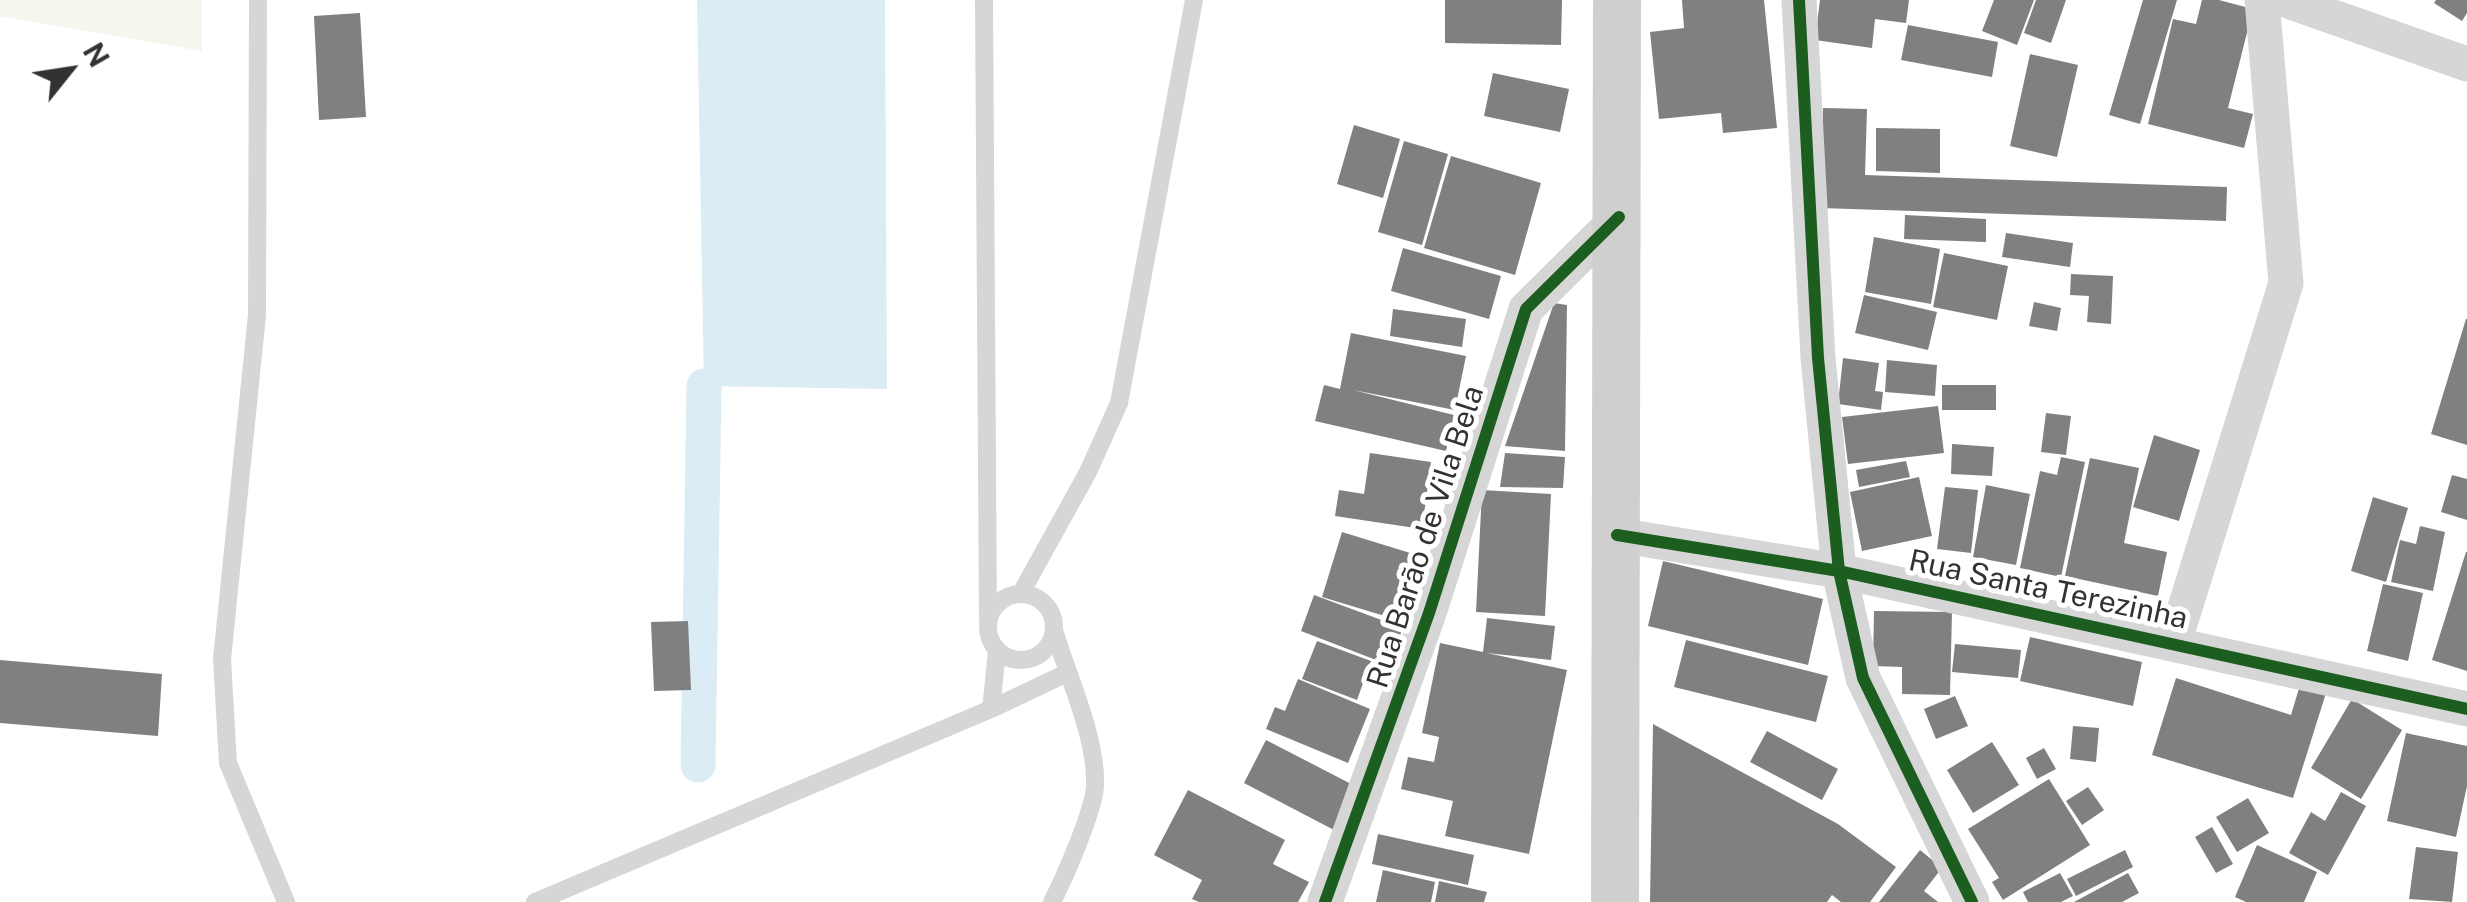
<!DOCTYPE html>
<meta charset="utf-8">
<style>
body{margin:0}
#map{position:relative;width:2467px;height:902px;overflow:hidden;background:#fff;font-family:"Public Sans",sans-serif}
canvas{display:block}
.north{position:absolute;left:20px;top:20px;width:100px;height:100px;-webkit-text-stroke:8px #fff;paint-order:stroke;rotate:60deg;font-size:28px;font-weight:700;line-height:40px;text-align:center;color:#323232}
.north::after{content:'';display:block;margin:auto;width:35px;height:45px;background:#323232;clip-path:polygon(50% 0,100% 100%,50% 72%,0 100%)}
</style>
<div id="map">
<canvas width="2467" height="902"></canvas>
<div class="north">N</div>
</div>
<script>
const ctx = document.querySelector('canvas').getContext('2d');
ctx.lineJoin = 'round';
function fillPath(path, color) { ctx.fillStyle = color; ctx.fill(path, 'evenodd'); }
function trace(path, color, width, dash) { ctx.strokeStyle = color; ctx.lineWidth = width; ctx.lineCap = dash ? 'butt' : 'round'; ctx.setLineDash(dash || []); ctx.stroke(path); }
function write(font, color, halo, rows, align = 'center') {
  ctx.font = font + ' "Public Sans",sans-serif'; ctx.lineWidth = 10; ctx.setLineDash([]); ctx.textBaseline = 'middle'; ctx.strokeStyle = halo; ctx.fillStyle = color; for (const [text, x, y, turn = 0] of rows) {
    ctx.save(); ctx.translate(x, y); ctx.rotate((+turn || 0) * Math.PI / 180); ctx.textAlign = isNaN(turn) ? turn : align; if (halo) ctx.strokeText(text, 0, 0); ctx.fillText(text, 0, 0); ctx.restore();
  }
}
fillPath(new Path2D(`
 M0,0H202V51L0,16Z`), '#f3f7ee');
fillPath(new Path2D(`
 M697,0H885L887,389L704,386Z`), '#dbecf4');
trace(new Path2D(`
 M698,765L704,386`), '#dbecf4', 35);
fillPath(new Path2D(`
 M1445,0H1562L1561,45L1445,43Z
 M1682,0H1764L1777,128L1723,133L1721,113L1659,119L1650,32L1684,28Z
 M1820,0H1909L1906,23L1875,19L1872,48L1815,40Z
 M1994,0H2034L2017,45L1982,31Z
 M2036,0H2066L2051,43L2024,33Z
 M2143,0H2177L2140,124L2109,115Z
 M2202,0H2219L2253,9L2228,108L2253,114L2244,148L2148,124L2173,19L2196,24Z
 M2436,0H2467V13L2462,21L2434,3Z
 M360,13L366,117L319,120L314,16Z
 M1908,25L1998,42L1992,77L1901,60Z
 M2030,54L2078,65L2057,157L2010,146Z
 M1493,73L1569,89L1560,132L1484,116Z
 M1823,108L1867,109L1865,175L2227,187L2226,221L1820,208Z
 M1354,125L1400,139L1383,198L1337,184Z
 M1876,128L1940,129V173L1876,171Z
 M1404,141L1448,154L1422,245L1378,232Z
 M1451,156L1541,183L1515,275L1424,248Z
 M1905,215L1986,219V242L1904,239Z
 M2006,233L2073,243L2070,267L2002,257Z
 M1874,237L1940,249L1931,304L1865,292Z
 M1403,248L1501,276L1489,319L1391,291Z
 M1944,253L2008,266L1997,320L1933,307Z
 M2071,274L2113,276L2111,324L2087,322L2089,296L2070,295Z
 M1864,295L1937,312L1928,350L1855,333Z
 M2034,302L2061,308L2057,331L2029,326Z
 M1554,303L1567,305L1565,451L1505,446Z
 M1393,309L1466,319L1462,347L1390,336Z
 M2466,319H2467V445L2431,434Z
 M1351,333L1466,356L1455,410L1353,390L1454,415L1446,451L1315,421L1324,385L1340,389Z
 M1843,358L1879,363L1875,391L1883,392L1881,410L1838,404Z
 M1887,360L1937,365L1935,396L1885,392Z
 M1942,385H1996V410H1942Z
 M1938,406L1944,453L1848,464L1842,417Z
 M2046,413L2071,416L2066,455L2041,452Z
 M2154,435L2200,450L2179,521L2133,507Z
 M1952,444L1994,447L1992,476L1951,474Z
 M1370,453L1431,462L1422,529L1335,516L1339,490L1364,494Z
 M1505,453L1565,457L1563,488L1500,487Z
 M2061,457L2085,462L2061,577L2020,568L2040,471L2057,475Z
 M2090,458L2139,468L2124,543L2167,552L2158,596L2065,576Z
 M1906,461L1910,477L1859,487L1856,470Z
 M2452,475L2467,479V520L2441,512Z
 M1919,477L1932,536L1862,551L1850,492Z
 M1986,485L2030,494L2016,565L1973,557Z
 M1945,487L1978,490L1971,553L1937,549Z
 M1482,490L1551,494L1545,616L1476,612Z
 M2373,497L2408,508L2386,582L2351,571Z
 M2420,526L2445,532L2433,591L2391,582L2400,540L2416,544Z
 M1342,532L1420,556L1401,621L1322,597Z
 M2466,552H2467V671L2432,660Z
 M1663,561L1823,599L1808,665L1648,626Z
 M2383,584L2423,593L2408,661L2367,651Z
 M1314,595L1403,628L1389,665L1301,631Z
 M1874,611L1952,612L1950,695L1902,694V667L1873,666Z
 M1487,618L1555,626L1551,660L1487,653L1567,670L1529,854L1445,836L1453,801L1401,789L1408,757L1434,762L1439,737L1422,733L1440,643L1483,652Z
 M688,621L691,690L654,691L651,622Z
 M2030,637L2142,662L2133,706L2020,681Z
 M1686,640L1828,676L1816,722L1674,687Z
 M1317,641L1371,661L1357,700L1302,679Z
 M1955,644L2021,650L2018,678L1952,672Z
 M0,660L162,674L158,736L0,723Z
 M2176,678L2291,715L2300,685L2326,693L2293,798L2152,755Z
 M1298,679L1370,709L1348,763L1266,729L1275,707L1285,711Z
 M1955,696L1968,726L1936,739L1924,709Z
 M2352,699L2402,730L2361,799L2311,768Z
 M1653,724L1838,824L1896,867L1870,902H1841L1832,895L1827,902H1650Z
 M2073,726L2099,728L2096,762L2070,759Z
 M1767,731L1838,769L1822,800L1750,762Z
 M2406,733L2467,746V786L2456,837L2387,821Z
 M1266,740L1357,787L1334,830L1244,783Z
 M1992,742L2019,785L1973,813L1947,770Z
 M2044,748L2056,769L2037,779L2026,758Z
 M2049,779L2090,845L2003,900L1992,882L1999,878L1968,829Z
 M2088,787L2104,810L2082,825L2066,801Z
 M1188,790L1285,840L1273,864L1309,882L1298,902H1199L1192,899L1202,880L1154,855Z
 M2341,792L2366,806L2328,875L2289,853L2311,812L2325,821Z
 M2248,798L2269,833L2237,852L2216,817Z
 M2212,827L2233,864L2216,873L2195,837Z
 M1378,834L1474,855L1468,885L1372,864Z
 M2257,845L2317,872L2304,902H2246L2235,897Z
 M2416,847L2458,852L2452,902L2409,899Z
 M1920,850L1942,868L1924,891L1938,902H1879Z
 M2125,850L2133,867L2076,896L2067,879Z
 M1383,870L1435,882L1431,902H1376Z
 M2060,873L2073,896L2061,902H2028L2023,892Z
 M2128,873L2139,893L2122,902H2074Z
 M1439,881L1487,892L1484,902H1435Z`), '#808080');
trace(new Path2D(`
 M258,0L257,315L222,659L228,763L286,902
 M984,0L988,620
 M1021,593L1088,472L1119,403L1194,0
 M988 627a33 33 0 1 1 66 0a33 33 0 1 1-66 0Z
 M991,709L997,651
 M535,902L991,709L1067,673
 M1052,902C1064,879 1094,810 1095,786C1097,738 1068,677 1054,630`), '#d6d6d6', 18);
trace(new Path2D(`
 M1799,0L1818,358L1839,571L1863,678L1972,902
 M2285,0L2467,64
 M1617,535L1839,571L2467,709
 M2174,643L2286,283L2262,0
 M1325,902L1429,613L1526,309L1619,217`), '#d6d6d6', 35);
trace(new Path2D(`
 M1615,902L1617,0`), '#cfcfcf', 48);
trace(new Path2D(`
 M1799,0L1818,358L1839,571L1863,678L1972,902
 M1617,535L1839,571L2467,709
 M1325,902L1429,613L1526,309L1619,217`), '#1b5e20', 12);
write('30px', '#323232', '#fff', [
 ["Rua Barão de Vila Bela",1426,537,-72],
 ["Rua Santa Terezinha",2048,590,12]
]);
</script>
